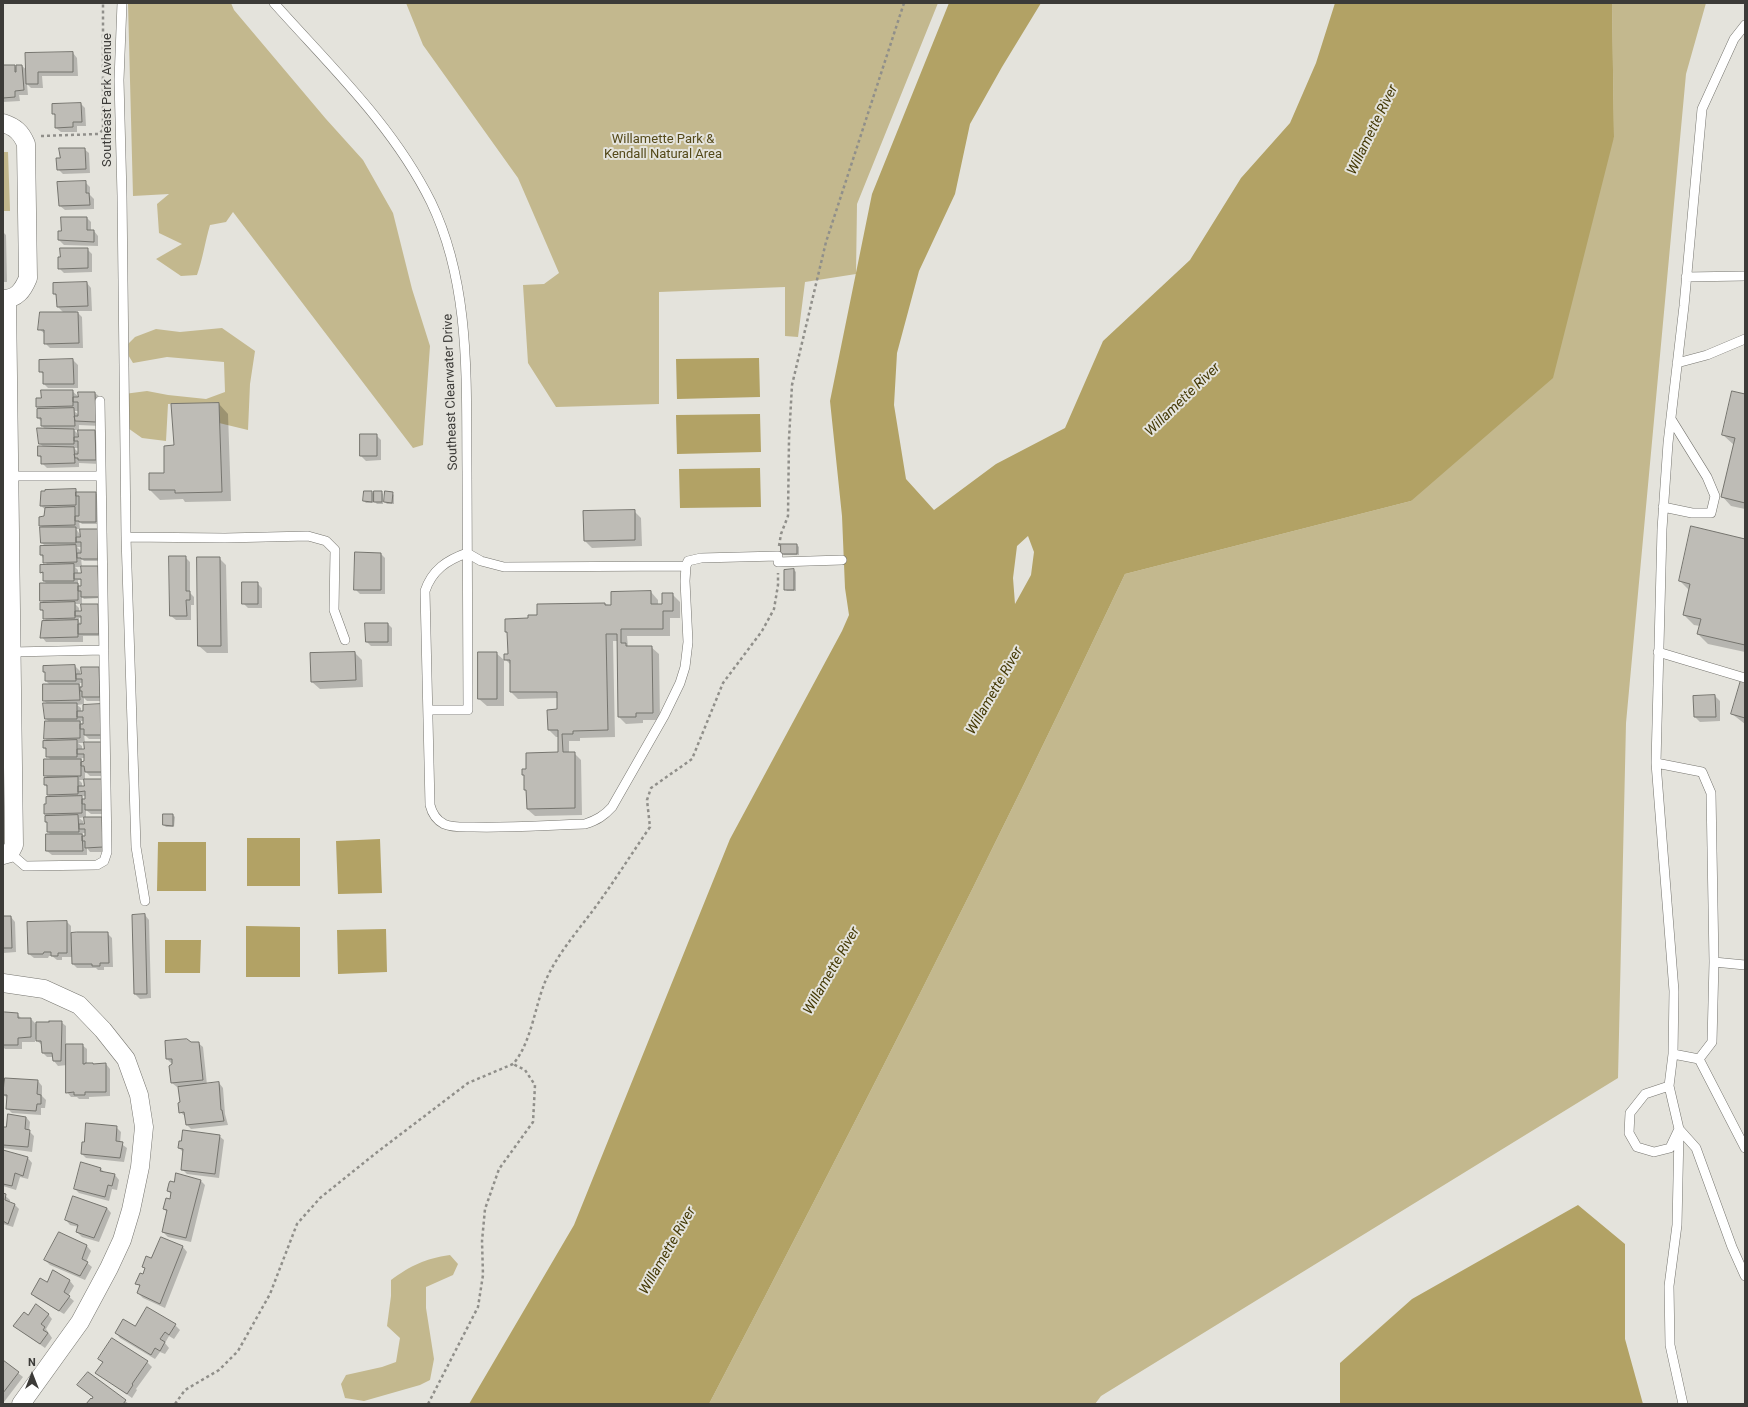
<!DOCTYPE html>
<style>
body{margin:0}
#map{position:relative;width:1748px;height:1407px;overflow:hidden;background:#e4e3dc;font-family:Roboto,sans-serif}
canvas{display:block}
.frame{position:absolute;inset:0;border:4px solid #3c3b38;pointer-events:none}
.north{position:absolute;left:12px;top:1355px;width:40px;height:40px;-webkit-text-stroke:3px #e4e3dc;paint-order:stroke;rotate:0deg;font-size:11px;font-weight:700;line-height:16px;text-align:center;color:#3c3b38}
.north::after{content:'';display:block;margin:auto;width:14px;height:18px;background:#3c3b38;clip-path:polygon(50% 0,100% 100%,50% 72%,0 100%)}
</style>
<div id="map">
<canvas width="1748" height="1407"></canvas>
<div class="frame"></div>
<div class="north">N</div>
</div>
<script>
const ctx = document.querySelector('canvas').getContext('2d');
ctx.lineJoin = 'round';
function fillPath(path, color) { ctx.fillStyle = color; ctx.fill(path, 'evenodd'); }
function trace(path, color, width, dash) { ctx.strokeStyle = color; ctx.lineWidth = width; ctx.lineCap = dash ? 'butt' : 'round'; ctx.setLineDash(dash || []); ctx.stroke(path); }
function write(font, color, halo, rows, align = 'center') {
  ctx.font = font + ' Roboto,sans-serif'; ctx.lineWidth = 4; ctx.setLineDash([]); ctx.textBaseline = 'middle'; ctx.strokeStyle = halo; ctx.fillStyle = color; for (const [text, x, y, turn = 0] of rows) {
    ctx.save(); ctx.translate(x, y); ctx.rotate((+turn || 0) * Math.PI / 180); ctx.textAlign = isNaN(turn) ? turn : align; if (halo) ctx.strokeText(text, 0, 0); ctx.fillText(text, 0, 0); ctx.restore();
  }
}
fillPath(new Path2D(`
 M128,3H231L234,10L326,119L363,160L393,213L412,289L430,346L423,445L413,448L233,212L226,222L210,225C205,242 203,258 197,275L181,276L156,259L182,244L159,233L157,204L169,194L133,196Z
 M406,3H938L857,204L856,274L805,282L798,337L785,336V287L659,292V404L556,407L528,363L523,285L544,284L559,273L518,178L423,45Z
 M1612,3H1706L1686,74L1626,723L1618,1078L1101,1396L1095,1404H709C852,1130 993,854 1125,574L1411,501L1614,137Z
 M3,143L4,152H8L10,211H3Z
 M222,328L255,351L250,384L248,430L219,423V403L168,404L166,441L142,438L125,426L124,394L147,391L168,395L206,399L225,392L224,362L167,357L133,363L124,348L135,337L156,329L180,332Z
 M450,1255L458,1264L453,1275L426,1287V1308L434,1359L430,1380L420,1385L364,1401L345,1398L341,1384L346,1375L382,1367L396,1362L400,1338L387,1326L391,1296V1280C412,1265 424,1259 450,1255Z`), '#c3b88e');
fillPath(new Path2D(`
 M949,3H1041L1002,67L970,124L955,194L919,271L897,353L894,405L906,479L934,510L996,464L1065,428L1103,341L1190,260L1241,178L1290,123L1316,63L1335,3H1612L1614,137L1553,378L1411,501L1125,574C993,854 852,1130 709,1404H469L574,1225L730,839L842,631L849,615L845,588L842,516L830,401L872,194ZM1028,536L1034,552L1031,575L1015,604L1013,578L1017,546Z
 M759,358L760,397L677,399L676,359Z
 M760,414L761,452L677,454L676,415Z
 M760,468L761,507L680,508L679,469Z
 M247,838H300V886H247Z
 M380,839L382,893L338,894L336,841Z
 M158,842H206V891H157Z
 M246,926L300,927V977H246Z
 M386,929L387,972L338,974L337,930Z
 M165,940H201L200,973H165Z
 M1578,1205L1625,1244V1339L1643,1404H1340V1363L1412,1299Z`), '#b2a265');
fillPath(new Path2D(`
 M73,53L77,58L78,76H42L43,88H31L27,84L28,95H19L20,101L3,102V66H14L17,68L22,66L27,70Z
 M81,104L85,108L86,126H77V132H61L56,128V117L53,113Z
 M84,149L89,153L90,173L63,174L58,169L61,159Z
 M85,182L90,187V195L94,199V209L65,210L60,206Z
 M87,218L91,222V231H94L98,236V246L64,245L59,240V232Z
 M3,232L6,235L7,282H3Z
 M87,249L92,254V272L64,273L59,268Z
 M87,283L91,288L92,311H76L82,317L83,348H50L45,343V334L39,329L64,313L58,307V297L54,294Z
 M73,360L78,365V388H48L44,384V375L40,371Z
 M72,391L79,397L95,393L100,397V426L79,425V431H95L100,435V464L79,463V467L47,468L42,463V459L39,456L44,447L40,444L45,429L42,426V422L38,418L41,410L37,407ZM74,411H79V415ZM74,430H79V435ZM74,448H79V453Z
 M1745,395V509L1731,506L1722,496L1734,445L1723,435Z
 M219,404L228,414L231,501L185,502L183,499L160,500L150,490L165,474L175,446Z
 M376,435L381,440V460L366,461L361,456Z
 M75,490L78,493H95L98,495V524H82L79,521L80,529H76L100,561H84L81,558L82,567H75L78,570V574L98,567L100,569V598L84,599L82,597V605H98L100,607V636H83V642H46L42,637L48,622L44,618V612L41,610L45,604L41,600L47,584L44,581V575L41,572L48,566L41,555L46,547L42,543L41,528H43L40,525L45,517L46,510L41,506ZM77,547H82V552ZM78,580H82V588L78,584ZM75,604H82V612H79V608ZM79,618H82V625L79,622Z
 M372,492L375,495L381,492L383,494V504H377L374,501L373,503H366L364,501Z
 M392,493L394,495V504H387L385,502Z
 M634,511L641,518L642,546L592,548L585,541Z
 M1745,540V652L1708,644L1698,634L1700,626L1694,625L1684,615L1690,591L1680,581Z
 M797,545L799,547V555H784L782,553Z
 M381,554L385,558V594H360L355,589Z
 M185,557L190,562V593L194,597V605H191V620H176L171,616Z
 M219,558L226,565L228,653H207L199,646Z
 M794,570L796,572V591H787L785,589Z
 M257,583L262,588V608H248L243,603Z
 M651,592L658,600V605H663L672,594L680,602V618H670V636H627L628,647H651L659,654L660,720H643V723L626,724L619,717L618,641H613L615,737L580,738V741H569V753H574L581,760L582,815L535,816L527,809L525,777L523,774L559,753V737H556L549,730L558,710V698L518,699L511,692V665L505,659L509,655L508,634L506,632L529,619L605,604L612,606Z
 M388,624L392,628V646H371L367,642Z
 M355,653L362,660L363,687L320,689L312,682Z
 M479,653H496L504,660V706H487L479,699Z
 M44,666H75L80,671V675L99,668L103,672L104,701H87L84,698V706L106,739H89L84,734L85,743H78L82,746V750L106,776H90L85,771V780H79L82,783V787L107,814H91L86,810V818L107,852H90L87,848V855H52L47,851L51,835L48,832V824L46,822V817H48L45,814L51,798L48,795V788L45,785L49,779L45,775L51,760L47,756V751L44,748L48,742L45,738L50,722L46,719L48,704L44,701L50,685L46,681ZM80,683H83V688L80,686ZM84,704V712H81V708L77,705ZM81,721H84V725L81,723ZM82,758H85V762L82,761ZM82,796H86V800L82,798ZM85,817V825H83V821L79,818ZM83,833H86V838L83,835Z
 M1745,683V724L1732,714Z
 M1715,696L1720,701V721L1700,722L1695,717L1694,697Z
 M173,815L175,817L174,827H166L164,825Z
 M145,915L149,920L151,998L140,999L135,994Z
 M3,917H11L15,922L16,952L3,953Z
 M67,922L71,926V934L107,933L112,938L113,967H104V970H98L96,968H77L73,964V957H62V960H57L52,956H49L48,958H34L29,954Z
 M3,1014H17L22,1019H31L37,1025L61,1022L66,1026V1045H82L87,1049V1064H106L110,1069V1096L89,1097V1099H79L77,1097H71L67,1092V1065L58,1066L54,1061L53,1057H47L43,1053L42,1045L35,1039V1042H22V1049H5L3,1047Z
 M191,1043H198L203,1047L207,1085L219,1083L223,1088L225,1114L228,1125L191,1129L187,1125L186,1117L180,1112L181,1103L179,1087H177L172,1083L173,1063H171L167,1059Z
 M38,1081L42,1086V1096L46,1100L45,1108H41V1115L12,1113L7,1108L8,1099L3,1094L4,1088Z
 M26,1117L30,1122L29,1131L34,1136L32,1152L3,1148V1131Z
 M116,1127L121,1132L120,1143L127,1148L124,1162L86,1158L82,1154Z
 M219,1136L224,1140L219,1178L187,1174L182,1169L184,1153L179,1148Z
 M3,1151L28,1158L32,1163L28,1179L20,1177L16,1190L3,1186Z
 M101,1169L105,1173L115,1175L119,1180L117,1190L112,1189L109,1201L79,1193L75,1189Z
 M200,1180L205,1185L191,1242L168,1237L163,1232L167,1212L164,1209L170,1200L172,1195L168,1191L175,1183Z
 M3,1194L10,1200V1203L15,1205L19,1209L13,1227L3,1224Z
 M107,1208L111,1213L99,1242L82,1237L77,1232L79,1227L70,1225L66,1220Z
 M59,1234L87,1246L91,1251L86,1262L92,1267L85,1280L50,1265L45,1260Z
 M162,1239L183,1247L187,1252L165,1308L143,1298L138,1293L140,1287L137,1283L144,1275L146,1269L143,1267L152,1259Z
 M54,1272L70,1281L74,1286L68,1296L74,1301L64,1314L36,1298L32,1294L47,1283Z
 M48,1314L52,1319L46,1329L52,1338L45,1348L14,1326L28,1316Z
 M175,1325L180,1330L174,1339L169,1336L165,1343L169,1348L165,1354L160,1352L155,1359L120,1338L116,1333L136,1328Z
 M99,1359L147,1362L152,1367L136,1389L137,1390L132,1398L97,1373L103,1363Z
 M4,1362L23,1377L4,1402L3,1401Z
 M78,1385L125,1401L129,1404H88L94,1398Z`), '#0003');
const building = new Path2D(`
 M73,52V72H38V84H26L25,53Z
 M3,65H15V72H16V65H22L24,90L15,91V97L3,98Z
 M81,103L82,122H73V127L55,128V114H52V104Z
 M59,148H85L86,169L57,170L56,158H60Z
 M86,181V193H89L90,205L59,206L57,182Z
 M61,217H87V230H94V242L58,240V231H61Z
 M60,248H88V268L58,269V257H60Z
 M87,282L88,306L57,307L56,294H53V283Z
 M40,312H78L79,343L44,344V330H38Z
 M73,359L74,384H43V372H39V360Z
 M41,390H73V406L36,407V398H41Z
 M1732,391L1745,394V503L1721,497L1735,438L1722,435Z
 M78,392H95L96,422L75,421L74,416H78V402H73V397H78Z
 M219,403L222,492L175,493V490H149V473H164V446L174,445L171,404Z
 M74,408L75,426H41V418H37V409Z
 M37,428L74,429V444H39Z
 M78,430H95L96,460H78V458H75L74,454H78V441H74V437H78Z
 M360,434H377V456H360Z
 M38,446L74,447L75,463L41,464V456H38Z
 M76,489V505L40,506L41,491H45V490Z
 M364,491H372V502L363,501Z
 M374,491H382V502H374Z
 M385,491L393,492L392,503L384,502Z
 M76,492H96V522H79V521H75V516H79V496H76Z
 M75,507V525L39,526V517L44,516L45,508Z
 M635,510V540L584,541L583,511Z
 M1691,526L1745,539V645L1697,634L1701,619L1683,615L1690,584L1679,581Z
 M40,527H76V543H41Z
 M80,529H98V559H81V558H77V553H81V542H76V537H80Z
 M781,544H797V554H781Z
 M76,545L77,562L43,563V555H40V546Z
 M355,552L381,553V590H354Z
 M169,556H186V591H190V600H186L187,616H170Z
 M197,557H220L221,646H198Z
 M74,564V581H43V572L40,573V565Z
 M81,566H98L99,597H81V591H78V586H81V579H74V573H81Z
 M794,569V590H784V570Z
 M242,582H258V604H242Z
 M40,583H78V600L40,601Z
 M651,591V604H662V593H673V611H663V629H621V643H626V646H652L653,713H636V717H618L617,634H606L608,730L573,731V734H562L563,752H575V808L527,809L526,790H524V775H522V769H526V753L558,752V730H548L547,710L557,709V692H510V660H504V654H508L507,632H505V619L528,618V615H537V604L605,603V605H611V592Z
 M75,602V618L43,619V610H40V603Z
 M81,604H98L99,634H78V624H81V616H75V611H81Z
 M78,620V637L40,638L42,621Z
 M365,623H388V642H366Z
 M355,652L356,680L311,682L310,653Z
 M478,652H497V699H478Z
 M75,665L76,681H45V672H43V666Z
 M81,667H99L100,697H82V691H80V687H82V679H76V674H81Z
 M1741,680L1745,682V718L1731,714Z
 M43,684H79L80,700L43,701Z
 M1715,695L1716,717H1694L1693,696Z
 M43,703H77V719H45Z
 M101,704L102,735H84V729H80V724H83V717H77V711H83V705Z
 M45,721H80V738L44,739Z
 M77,740V757H46V748H43V741Z
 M84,742H102V772H85L84,766H81V762L84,761V754H77V749H84Z
 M44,759H81V776H44Z
 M78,777V794L47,795V785H44V778Z
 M84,779H102L103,810H85V804H82V799H85V791L78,792V786H84Z
 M82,796V813L44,814V804H46V797Z
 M163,814H173V826L163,825Z
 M78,815L79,832H47V822H45V816Z
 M84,817H102L103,847L85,848V841H82V836H85V829H79V824H84Z
 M46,834H82L83,851H46Z
 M145,914L147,994H134L132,915Z
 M3,916H11L12,948H3Z
 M67,921V953H58V956H51V952H44L43,954H28L27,922Z
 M77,932H108L109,963H100V966H92V964H72L71,933Z
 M5,1012L18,1013V1018H31V1037L18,1038V1045H3V1013Z
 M49,1021H62L61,1061H53L52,1053H42L41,1041H36V1022H49Z
 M187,1039L191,1042H199L203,1080L171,1083L169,1066L172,1064V1059H166L165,1041Z
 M66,1044H83V1064H85V1063H93V1064L106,1063V1092H85V1095H74V1092L66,1093Z
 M5,1078L38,1080L37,1094L41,1095V1104H37L36,1111L6,1109L7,1095H3Z
 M219,1082L221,1110H222L224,1121L186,1125L184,1112L179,1113L178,1103L180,1102L178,1087Z
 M8,1114L26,1117L25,1129L30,1130L28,1147L3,1145V1127H6Z
 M86,1123L117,1126L116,1141L123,1142L120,1158L81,1154L82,1142H84Z
 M183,1130L220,1135L215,1174L181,1170L183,1149L178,1148L179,1141H181Z
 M3,1150L28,1157L23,1176L15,1173L12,1186L3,1184Z
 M81,1162L101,1168L100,1171L115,1174L112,1186L108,1185L105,1197L74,1189Z
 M176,1173L201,1180L186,1238L162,1232L167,1210L163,1209L166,1198L170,1199L171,1192L167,1191L169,1183L170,1181L174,1182Z
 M3,1193L6,1194L5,1200L15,1204L8,1224L3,1221Z
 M73,1196L107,1208L94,1238L76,1232L78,1225L65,1220Z
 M59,1232L87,1245L82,1259L88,1262L80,1276L44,1260Z
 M161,1237L183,1246L160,1304L137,1293L140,1285L135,1284L140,1273L143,1274L145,1268L142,1267L146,1256L151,1258Z
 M53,1270L70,1280L64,1292L70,1296L59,1311L31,1294L40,1278L47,1282Z
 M36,1304L49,1314L41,1324L45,1327L43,1330L48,1333L40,1344L13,1326L24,1312L28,1315Z
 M147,1307L176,1324L169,1335L165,1332L160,1339L165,1342L160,1351L155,1348L151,1355L115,1333L123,1319L135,1326Z
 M112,1338L148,1361L132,1384L133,1385L127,1394L95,1373L103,1362L98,1359Z
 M3,1360L19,1372L3,1393Z
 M88,1372L126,1400L123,1404H86L91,1398L92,1399L93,1397L77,1385Z`);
fillPath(building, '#bebcb6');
trace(building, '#75746e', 1);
const service = new Path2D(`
 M122,3L119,80L122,196L126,537L136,847L145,901
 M274,3C330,66 393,125 431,202C471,285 466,381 467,471C467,550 468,630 468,710H428
 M1686,277L1745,276
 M1677,363L1707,355L1745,339
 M9,476H101
 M1663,507L1692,513H1711L1715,496L1707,477L1671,419
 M126,537L225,538L308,536L326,541L335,550L334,610L345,640
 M467,553C447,560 432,570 425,591L430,805C432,813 436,820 444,824C453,828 465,827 474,827C511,828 548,825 585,824C597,820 604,816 612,807L664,716L680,683L685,667L688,642L685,581L686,566L688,561L701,558L778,556
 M467,553L481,561L504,567L686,566
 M778,562L842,560
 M12,652L104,650
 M1658,652L1745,678
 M1656,763L1702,772L1711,793L1714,962L1745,965
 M10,853L25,866L97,865L104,861L107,852L100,401
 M1673,1054L1699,1059L1745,1148
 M1699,1059L1712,1042L1714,962
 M1669,1086L1645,1094L1630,1113L1629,1133L1637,1147L1654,1152L1670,1148L1679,1129L1669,1086L1673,1054L1674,991L1656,763L1662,529L1668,443L1684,306L1702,109L1734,39L1745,25
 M1679,1129L1696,1148L1732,1247L1745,1276
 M1679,1132L1677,1225L1669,1286L1670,1345L1683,1404`);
const minor = new Path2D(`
 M3,123C15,127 21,132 26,144L28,278C23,290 17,299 3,299
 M3,855L10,853L14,845L7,299
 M3,983L44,989L79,1005L103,1030L126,1059L139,1095L144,1127L140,1167L131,1210L122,1240L109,1268L80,1322L21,1404`);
trace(service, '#76756f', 10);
trace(minor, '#76756f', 19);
trace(new Path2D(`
 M41,136L98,134L103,130V3
 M779,546L781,534L788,516L789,439L792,385L826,242L904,3
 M175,1404L185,1390L219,1370L238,1351L270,1294L297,1224L320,1198L376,1153L468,1083L513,1064C531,1044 535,1006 545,982C555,958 575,934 591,913C612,885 630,856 650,827L647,800L651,788L692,759L723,683L762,631L774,609L778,585V573
 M428,1404L478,1307L483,1275L482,1241L485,1209L499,1169L533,1122L535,1085L525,1070L513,1064`), '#908f8a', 2.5, [3, 3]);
trace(service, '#fff', 9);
trace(minor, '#fff', 18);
write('13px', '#3c3b38', '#e4e3dc', [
 ["Southeast Park Avenue",108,100,-90],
 ["Southeast Clearwater Drive",451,392,-92]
]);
write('13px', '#544919', '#e4e3dc', [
 ["Willamette Park &",663,140],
 ["Kendall Natural Area",663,155]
]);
write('italic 14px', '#443905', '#e4e3dc', [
 ["Willamette River",1373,130,-64],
 ["Willamette River",1183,400,-44],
 ["Willamette River",995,691,-60],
 ["Willamette River",832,971,-60],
 ["Willamette River",668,1251,-60]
]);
</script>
